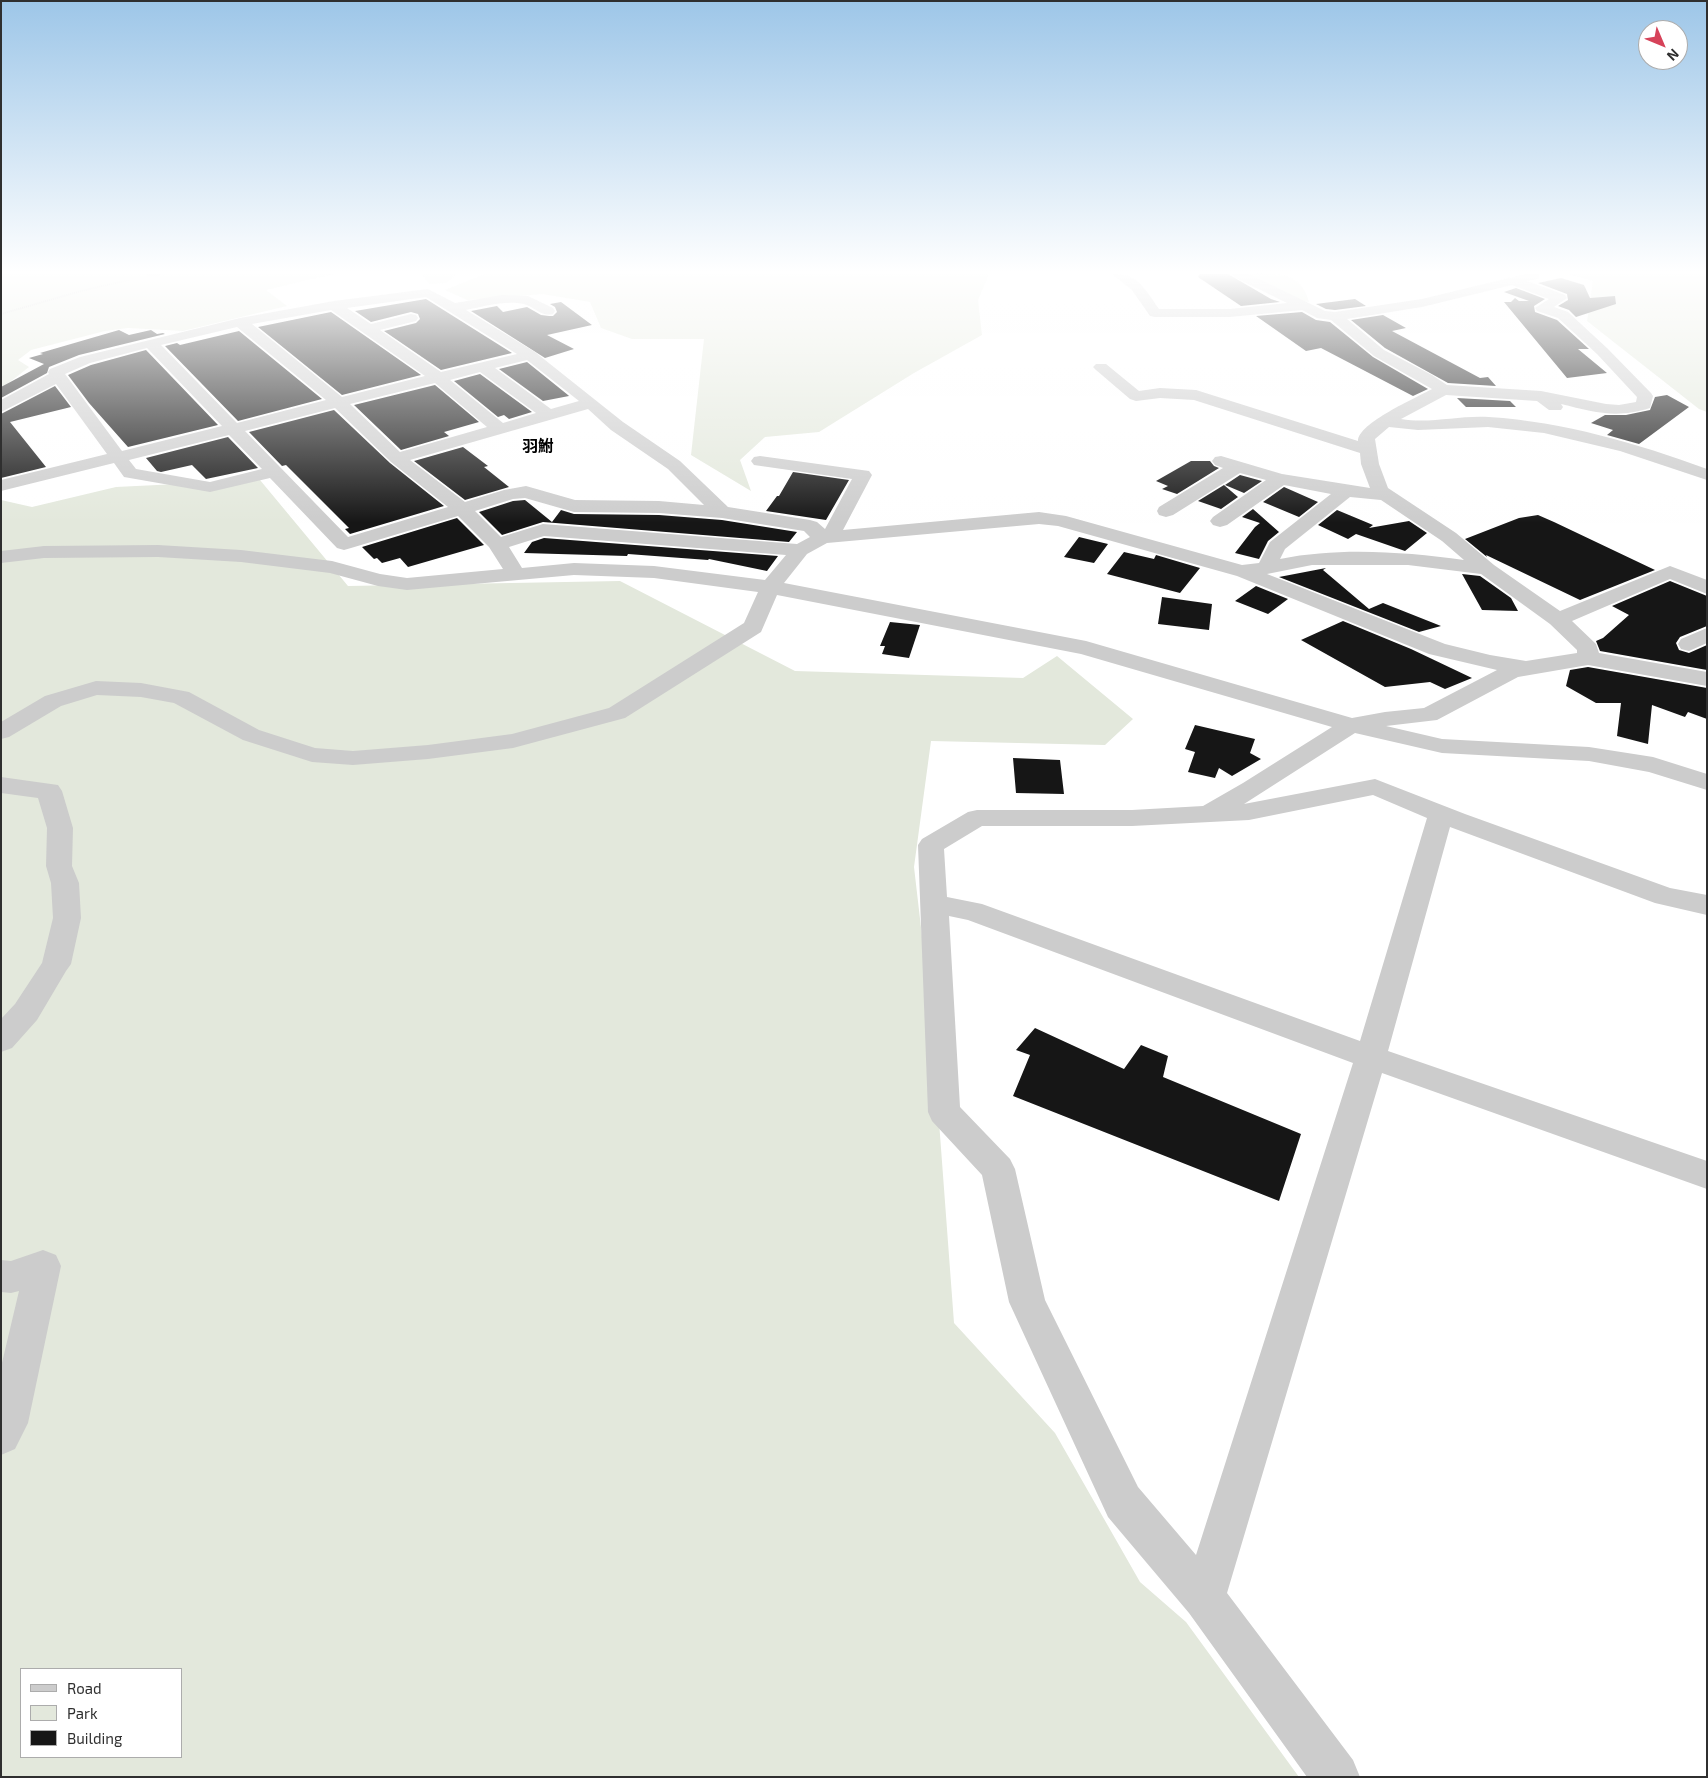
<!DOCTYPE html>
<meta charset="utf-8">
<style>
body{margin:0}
#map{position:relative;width:1708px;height:1778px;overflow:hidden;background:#fff;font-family:"Exo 2",sans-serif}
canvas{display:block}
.frame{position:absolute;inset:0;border:2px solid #2f2f2f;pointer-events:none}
.legend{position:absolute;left:20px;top:1668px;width:162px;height:90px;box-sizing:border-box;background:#fff;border:1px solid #acacac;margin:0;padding:6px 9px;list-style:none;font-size:15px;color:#2f2f2f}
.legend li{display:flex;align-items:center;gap:10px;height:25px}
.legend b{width:25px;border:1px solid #acacac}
.north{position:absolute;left:1638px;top:20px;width:50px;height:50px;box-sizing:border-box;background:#fff;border:1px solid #acacac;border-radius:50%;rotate:135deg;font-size:14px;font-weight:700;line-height:20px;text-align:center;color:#2f2f2f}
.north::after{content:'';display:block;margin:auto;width:18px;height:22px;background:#d64259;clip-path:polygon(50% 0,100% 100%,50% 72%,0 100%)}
</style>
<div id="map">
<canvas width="1708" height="1778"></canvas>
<div class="frame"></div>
<ul class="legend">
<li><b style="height:6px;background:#ccc"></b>Road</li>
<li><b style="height:14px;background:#e3e8dc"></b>Park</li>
<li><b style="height:14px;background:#161616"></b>Building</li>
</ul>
<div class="north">N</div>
</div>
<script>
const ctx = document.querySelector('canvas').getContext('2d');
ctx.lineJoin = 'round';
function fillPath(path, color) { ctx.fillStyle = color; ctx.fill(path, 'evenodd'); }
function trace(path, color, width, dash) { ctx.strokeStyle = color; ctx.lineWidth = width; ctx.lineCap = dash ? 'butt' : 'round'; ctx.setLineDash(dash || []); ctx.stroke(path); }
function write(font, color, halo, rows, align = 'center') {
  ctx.font = font + ' "Exo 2","Noto Sans JP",sans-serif'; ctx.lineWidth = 5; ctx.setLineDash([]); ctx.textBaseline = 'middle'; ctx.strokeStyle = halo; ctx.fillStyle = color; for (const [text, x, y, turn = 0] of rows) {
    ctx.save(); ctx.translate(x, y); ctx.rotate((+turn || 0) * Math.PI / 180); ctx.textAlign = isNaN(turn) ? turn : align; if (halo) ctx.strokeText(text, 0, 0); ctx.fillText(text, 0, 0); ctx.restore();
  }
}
fillPath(new Path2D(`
 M1,274H333L266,290L287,306L183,331L128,328L105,331L31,350L18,360L29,367L1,389Z
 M378,274H457L446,283L429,284L422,274Z
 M484,274H989L978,300L982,335L914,373L819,432L765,437L740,460L751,491L691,455L704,339H632L601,328L590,302L543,294L467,300L445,290Z
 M1246,274C1274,274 1300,269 1309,302L1289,299Z
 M1569,274H1707V412L1699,409L1587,321L1593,281Z
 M260,480L348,586L620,581L795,671L1023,678L1057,656L1133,719L1105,745L931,741L914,867L931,1014L954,1323L1055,1433L1140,1582L1186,1622L1299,1777H1V500L32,507L116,487ZM21,1669H181V1757H21Z`), '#e3e8dc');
fillPath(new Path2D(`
 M1200,274H1228L1271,299L1280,302L1241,306L1198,277Z
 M1561,278L1584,285L1590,298L1615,296L1616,304L1576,317L1569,310L1558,306L1568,300L1567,294L1538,283Z
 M1516,288L1545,299L1534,306L1535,312L1557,320L1589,349H1578L1607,373L1567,378L1504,302H1511L1515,298L1519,301H1529L1504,292Z
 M426,299L512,353L441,370L384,331L416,323L420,319L418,314L411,312L371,322L355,311Z
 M1355,299L1366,306L1335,310L1326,309L1316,304Z
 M561,302L592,325L547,335L574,349L545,358L471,311L497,306L503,312L527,307L541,315L549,316H553L557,312L555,307L550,304Z
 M331,312L421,375L342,395L258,327Z
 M1302,312L1316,320L1330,322L1373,357L1428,389L1413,396L1321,348L1306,351L1256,316Z
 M1383,315L1406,328L1392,331L1480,378L1488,377L1496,386L1448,383L1385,348L1351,320Z
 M119,330L129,335L151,330L157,334L163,333L165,334L79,355L49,367L47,373L1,398V387L44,364L29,358L43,354L40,353Z
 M239,331L322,399L238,421L165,346L177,343L180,345Z
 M146,350L218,425L128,447L89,403L68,375L91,365Z
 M527,362L568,395L569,396L543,401L499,369Z
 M480,374L532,412L509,419L504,415L498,417L454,381Z
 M435,385L479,422L444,432L449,436L401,450L354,405Z
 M55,386L71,407L10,422L46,467L1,478V414Z
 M1667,395L1689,407L1639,444L1607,435L1613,430L1591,423L1605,415H1626L1650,410L1655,397Z
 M1457,398L1510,401L1516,407H1466Z
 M334,410L390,463L444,506L350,534L345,529L349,528L286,465L282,466L249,432Z
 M228,437L258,468L206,479L192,465L161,472L157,471L146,458Z
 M463,447L488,466L484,467L509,487L465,500L414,461Z
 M1191,461H1210L1214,466L1219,468L1177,494L1162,489L1168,486L1156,481Z
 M793,472L849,480L826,520L766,511L777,496H779Z
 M1240,475L1262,481L1244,493L1225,485Z
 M1224,485L1238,497L1221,509L1198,501Z
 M1284,487L1318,502L1299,517L1263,502Z
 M525,500L552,522L561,510L574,514L659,515L722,520L797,532L789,542L543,522L502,535L479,512L513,501Z
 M1253,509L1279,532L1268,541L1259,559L1235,553L1255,527L1260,523L1242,517Z
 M1337,510L1373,525L1369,528L1409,521L1427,533L1405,551L1356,534L1348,539L1318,525Z
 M1538,515L1554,522L1655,570L1580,600L1486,555L1487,557L1465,539L1519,518Z
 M457,518L484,545L408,567L400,558L382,563L377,558L374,559L362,547Z
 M1079,537L1108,544L1094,563L1064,557Z
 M544,538L778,556L767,571L709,559L708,560L628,554L627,556L524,553L532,542Z
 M1124,552L1154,559L1156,555L1200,568L1180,593L1107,574Z
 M1326,568L1323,570L1369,609L1383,603L1441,626L1419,632L1279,577Z
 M1462,574L1480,576L1511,598L1518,611L1482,610Z
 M1670,581L1707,596V626L1680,637L1676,643L1679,650L1689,653L1707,645V670L1600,651L1596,641L1603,638L1629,615L1612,606Z
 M1256,586L1288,599L1268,614L1235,601Z
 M1162,597L1212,604L1209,630L1158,624Z
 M1343,621L1411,649L1472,678L1445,689L1430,682L1385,687L1301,640Z
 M890,622L920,625L909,658L882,654L885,646H880Z
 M1588,667L1707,688V719L1688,712L1685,717L1652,705L1648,744L1617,736L1621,703H1596L1566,686L1570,670Z
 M1195,725L1255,739L1250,753L1261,759L1232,776L1219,768L1215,778L1188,772L1195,752L1185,749Z
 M1013,758L1060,760L1064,794L1016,793Z
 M1035,1028L1124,1069L1141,1045L1168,1056L1163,1077L1301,1134L1279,1201L1013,1096L1030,1055L1016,1050Z`), '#161616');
trace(new Path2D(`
 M1,314L81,291L133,279`), '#c9c9c9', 2, [1, 1]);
fillPath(new Path2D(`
 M146,274H162L155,278L148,277Z
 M1112,274C1138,273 1145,289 1159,309H1230L1287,303L1234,277L1232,274H1249L1325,311L1335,312L1422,299L1525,274H1538L1540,276L1538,279L1527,281L1565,295L1567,298L1554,307L1568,312L1607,348L1651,393L1653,396L1650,408C1616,419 1594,412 1561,404L1563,407L1561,410H1549L1537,401L1446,395L1401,419C1430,424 1460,415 1489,417C1564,422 1636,443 1707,469V480L1620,451L1544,433L1488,427L1418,430L1389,427L1375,439L1379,464L1388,488L1456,533L1494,565L1560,611L1670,566L1707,580V594L1670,579L1572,621L1596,644L1599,653L1707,672V686L1588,665L1518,677L1437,720L1386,726L1442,739L1589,747L1653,757L1707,774V790L1649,772L1589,761L1442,753L1355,733L1244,804L1375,779L1465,814L1670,888L1707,895V915L1655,903L1450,827L1388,1051L1707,1161V1189L1382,1073L1227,1593L1353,1760L1360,1777H1307L1189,1613L1108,1517L1009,1302L982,1175L932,1121L928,1112L918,845L922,839L968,812L977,810H1132L1203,806L1243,783L1332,727L1081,654L777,595L761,632L625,718L513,748L428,759L353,765L312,762L243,740L174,703L141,697L97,695L61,706L9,737L1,739V722L45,696L96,681L141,683L189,692L259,730L315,748L353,751L428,745L512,734L609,708L744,623L758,592L654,578L574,575L407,590L378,586L330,573L241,562L158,557L44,558L1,563V551L44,546L158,545L241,550L332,561L380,574L407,578L503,569L489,547L458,516L351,548L344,550L337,548L270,478L210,492L124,477L114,463L1,491V480L107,454L56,384L1,412V400L49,374L48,372L50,369L80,357L240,318L334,301L428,289L455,303L502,295L528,296L553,308L555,311L553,314C541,317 535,307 524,304C506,300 484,306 466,310L535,352L623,422L680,461L728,507L810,520L817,522L825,529L852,479L754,465L751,461L754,457L760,456L869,471L872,475L843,530L1039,512L1066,516L1242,565L1259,563L1270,542L1331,494L1284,485L1227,525L1220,527L1213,525L1210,521L1213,517L1266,480L1240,473L1173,515L1166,517L1159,515L1157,511L1159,507L1223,468L1215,465L1212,461L1215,457L1221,456L1282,474L1370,488L1361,464L1360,453L1194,400L1160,398L1136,401L1130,399L1096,370L1093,367L1096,364H1106L1139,391L1160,388L1196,390L1358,441C1358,423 1416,398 1432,389L1374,356L1331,320L1317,318L1302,310L1230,317H1155L1150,316L1132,290ZM1512,285L1549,299L1535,308L1537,311L1558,318L1597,354L1637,397L1636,402L1619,405L1606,404L1541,391L1447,385L1432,375L1384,350L1347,319L1422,307ZM426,297L517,354L441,372L380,330L416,321L418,318L416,315L411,314L371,324L347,308ZM331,310L425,376L342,397L252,324ZM237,327L326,400L237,423L161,345ZM147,348L222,426L122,451L65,374L90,363ZM527,360L579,401L551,409L495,368ZM480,372L536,413L503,423L450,380ZM435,383L487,427L400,452L350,404ZM335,408L391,462L448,507L348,537L245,431ZM588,409L611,430L668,469L704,505L659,501L575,500L526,486L504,490L465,502L410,460ZM229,435L262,469L210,482L136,469L129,460ZM1350,497L1381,500L1442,541L1464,560C1404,552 1341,547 1280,559L1285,549ZM525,498L574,512L659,513L722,518L804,531L810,537L797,544L543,524L501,537L475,511L513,499ZM1039,524L1058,526L1237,576L1429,654L1497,670L1424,708L1385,712L1352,718L1086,641L784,583L807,554L827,543ZM544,536L786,555L765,580L654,566L574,563L522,568L509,547ZM1312,565H1408L1481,574L1550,624L1577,650V653L1526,661L1490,655L1445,644L1267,574ZM1373,795L1427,818L1360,1041L982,904L947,897L944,849L982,826H1132L1249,820ZM949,916L968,920L1353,1063L1196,1555L1138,1487L1045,1300L1015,1169L1010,1159L960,1107Z
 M1707,628V643L1689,651L1681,649L1678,644L1681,639Z
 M1,777L58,785L62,791L73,828L72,866L79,883L81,918L71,964L66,971L37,1020L12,1048L1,1052V1019L15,1004L42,963L53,918L51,883L46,866L47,828L38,798L1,793Z
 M43,1250L56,1255L61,1266L28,1423L15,1449L1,1455V1367L19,1291L11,1293L1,1292V1260L11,1261Z`), '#ccc');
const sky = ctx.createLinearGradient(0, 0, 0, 523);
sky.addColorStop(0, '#9dc6e8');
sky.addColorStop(0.52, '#fff');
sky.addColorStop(1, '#ffffff00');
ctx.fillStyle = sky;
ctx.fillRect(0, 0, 1708, 523);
write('bold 16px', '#000', '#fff', [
 ["羽鮒",538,447]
]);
</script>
